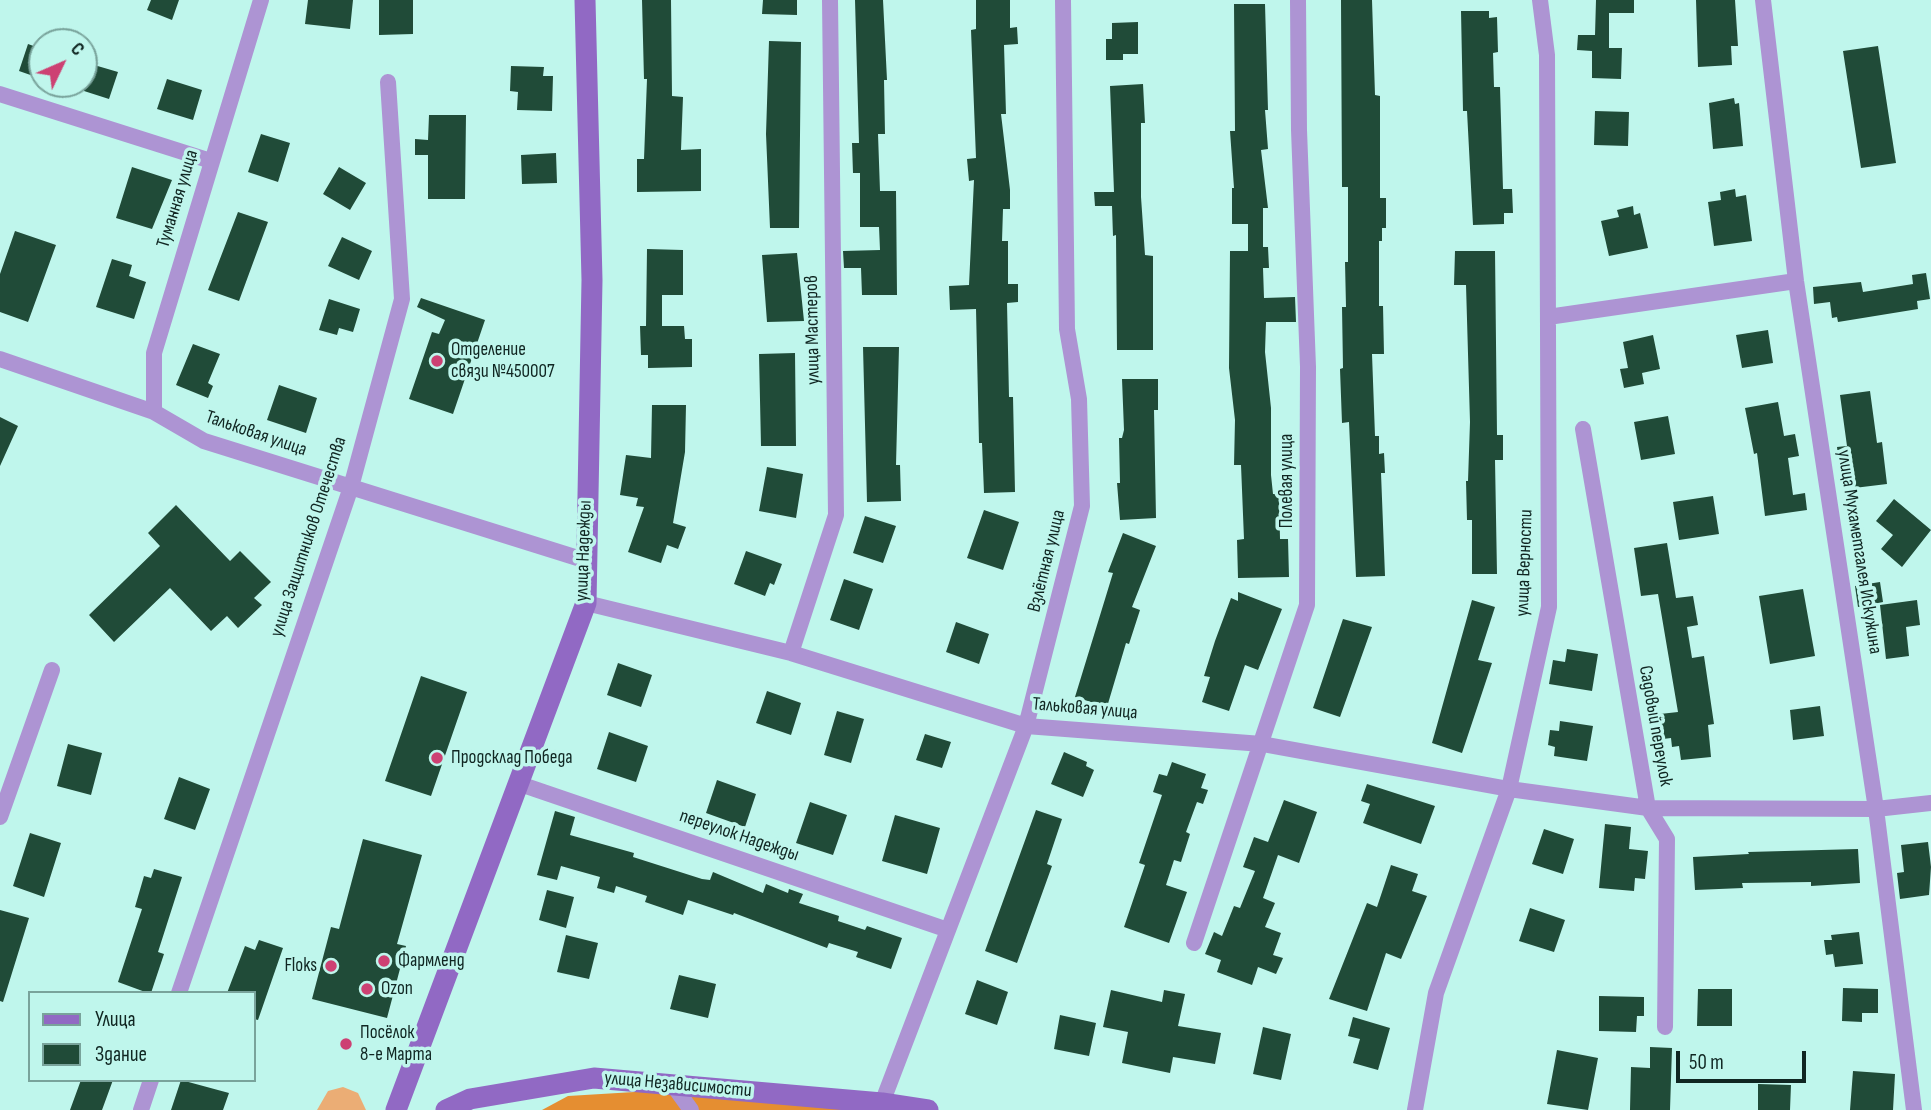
<!DOCTYPE html>
<meta charset="utf-8">
<style>
body{margin:0}
#map{position:relative;width:1931px;height:1110px;overflow:hidden;background:#bff6ec;font-family:"Sofia Sans Condensed",sans-serif}
canvas{display:block}
.legend{position:absolute;left:28px;top:991px;width:228px;height:91px;box-sizing:border-box;background:#bff6ec;border:2px solid #79a39b;margin:0;padding:9px 12px;list-style:none;font-size:21px;color:#102622}
.legend li{display:flex;align-items:center;gap:14px;height:35px}
.legend b{width:35px;border:2px solid #79a39b}
.north{position:absolute;left:28px;top:28px;width:70px;height:70px;box-sizing:border-box;background:#bff6ec;border:2px solid #79a39b;border-radius:50%;rotate:46deg;font-size:19px;font-weight:700;line-height:28px;text-align:center;color:#102622}
.north::after{content:'';display:block;margin:auto;width:24px;height:32px;background:#cd4173;clip-path:polygon(50% 0,100% 100%,50% 72%,0 100%)}
.scale{position:absolute;left:1676px;top:1051px;width:130px;height:32px;box-sizing:border-box;border:4px solid #102622;border-top:0;padding-left:9px;font-size:21px;line-height:24px;white-space:nowrap;color:#102622;-webkit-text-stroke:5px #bff6ec;paint-order:stroke}
</style>
<div id="map">
<canvas width="1931" height="1110"></canvas>
<ul class="legend">
<li><b style="height:9px;background:#9169c4"></b>Улица</li>
<li><b style="height:19px;background:#204b38"></b>Здание</li>
</ul>
<div class="north">С</div>
<div class="scale">50 m</div>
</div>
<script>
const ctx = document.querySelector('canvas').getContext('2d');
ctx.lineJoin = 'round';
function fillPath(path, color) { ctx.fillStyle = color; ctx.fill(path, 'evenodd'); }
function trace(path, color, width, dash) { ctx.strokeStyle = color; ctx.lineWidth = width; ctx.lineCap = dash ? 'butt' : 'round'; ctx.setLineDash(dash || []); ctx.stroke(path); }
function write(font, color, halo, rows, align = 'center') {
  ctx.font = font + ' "Sofia Sans Condensed",sans-serif'; ctx.lineWidth = 7; ctx.setLineDash([]); ctx.textBaseline = 'middle'; ctx.strokeStyle = halo; ctx.fillStyle = color; for (const [text, x, y, turn = 0] of rows) {
    ctx.save(); ctx.translate(x, y); ctx.rotate((+turn || 0) * Math.PI / 180); ctx.textAlign = isNaN(turn) ? turn : align; if (halo) ctx.strokeText(text, 0, 0); ctx.fillText(text, 0, 0); ctx.restore();
  }
}
fillPath(new Path2D(`
 M343,1087L358,1093L366,1110H317L328,1091Z`), '#ebad75');
fillPath(new Path2D(`
 M651,1091L926,1110H542L568,1096Z`), '#e58e31');
fillPath(new Path2D(`
 M151,0H179L172,20L147,10Z
 M308,0H353L350,29L305,24Z
 M379,0H413V34L379,35Z
 M642,0H671L672,96L683,97L681,150L701,149V191L637,192V159H644L647,79H644Z
 M763,0H797V15L762,14Z
 M855,0H883L887,80H884L885,134H878L880,191H896L897,295H862L861,268H844L843,251L880,250L879,227H860V173H853L852,143H859Z
 M976,0H1010V28L1017,27L1018,44L1004,45L1006,114H1001L1010,190V209H1003L1002,241H1008V284H1018V302L1007,303L1009,397H1013L1015,492L984,493L982,443H979L976,309L950,310L949,286L969,285L974,180L969,181L967,159L976,158L971,30L976,29Z
 M1341,0H1372L1375,95L1380,96V198H1386V228H1382V241H1379V306H1383L1384,354H1372L1375,436H1379V454L1384,453L1385,473H1381L1385,576L1356,577L1349,422L1342,423L1340,369L1343,368L1342,307H1346L1345,262H1348V187H1342Z
 M1596,0H1634V13H1609V48H1622L1621,79L1592,78V51L1577,50L1578,35H1595Z
 M1696,0H1735L1738,46H1731L1732,65L1698,67Z
 M1234,4H1265L1268,110H1265L1268,149L1261,150L1268,208H1263V247H1268L1269,268H1263L1264,298L1295,297L1296,322H1266L1265,352L1271,408V475L1273,494H1279L1280,539H1288L1289,577L1238,578L1237,540L1244,539L1241,465H1234L1235,420L1229,368L1230,251H1248V224H1232V188H1234L1230,131H1235Z
 M1461,11H1489V18L1497,17L1498,52L1493,53L1494,87H1500L1503,189H1512L1513,213H1504V224L1473,225L1467,111H1463Z
 M1138,22V54H1123V60H1106V39H1112V23Z
 M769,41L801,42L799,228H770L766,134Z
 M28,44L42,49V79L19,71Z
 M1878,46L1896,163L1861,168L1843,51Z
 M84,62L118,72L109,99L84,91Z
 M511,66L544,67L543,76H553L552,111L517,110L518,92L510,91Z
 M167,79L202,90L193,120L157,109Z
 M1143,84L1145,123H1141V197L1145,255L1153,256V350H1117L1116,235L1113,236L1112,206H1095L1094,192H1114L1110,86Z
 M1734,98L1735,104L1739,103L1743,146L1713,149L1709,103Z
 M1595,111L1629,112L1628,146L1594,145Z
 M429,115H466L465,199H428V155H415V139L428,140Z
 M261,134L290,143L278,182L248,172Z
 M556,153L557,183L522,184L521,155Z
 M132,167L172,180L152,229L116,218Z
 M339,167L366,183L350,210L323,194Z
 M1735,189L1736,197L1746,195L1752,241L1714,246L1708,202L1721,200L1720,192Z
 M1633,206L1634,215L1640,213L1648,248L1609,256L1601,221L1619,217L1617,210Z
 M238,212L268,222L239,301L208,290Z
 M15,231L56,245L28,322L0,312V274Z
 M342,237L372,251L359,280L328,266Z
 M647,249L683,250V295H662V326H684L685,339H692V367L648,368V355H641L640,326H646Z
 M1455,251H1495L1497,435H1503V460H1495L1497,574H1472V520H1467L1466,481H1468L1470,422L1466,285H1454Z
 M797,253L804,321L767,322L762,255Z
 M112,259L132,265L129,276L146,282L134,319L96,307Z
 M1926,273L1930,299L1917,301L1918,309L1838,322L1837,317L1832,318L1830,302L1814,304L1813,287L1861,282L1863,292L1913,284L1912,275Z
 M421,298L485,320L453,414L409,399L432,332L439,334L445,320L417,307Z
 M329,299L360,309L353,332L339,328L337,335L319,330Z
 M1768,330L1773,363L1742,368L1736,335Z
 M1653,335L1660,369L1642,373L1644,384L1624,388L1620,369L1628,368L1623,342Z
 M193,344L220,354L208,383L213,386L208,398L176,385Z
 M863,347H899L896,465H900L901,501L867,502Z
 M795,353L796,446H761L759,354Z
 M1122,379H1158V410H1154L1156,518L1120,520L1117,483H1120L1119,438H1122L1124,430Z
 M279,385L317,398L306,433L267,420Z
 M1870,391L1877,443L1882,442L1887,484L1854,488L1851,462L1839,463L1837,447L1847,446L1840,395Z
 M1778,402L1784,436L1795,434L1799,456L1788,458L1793,495L1805,493L1807,510L1765,516L1757,453L1754,454L1745,408Z
 M652,405H686L685,452L673,523L686,527L678,549L667,545L661,563L628,552L644,507L636,506L638,498L620,495L626,455L651,458Z
 M1668,416L1675,454L1641,460L1634,422Z
 M0,417L18,426L0,466Z
 M767,467L803,474L796,518L759,511Z
 M1713,496L1719,534L1679,540L1673,502Z
 M1894,499L1931,530L1902,567L1881,549L1893,535L1876,521Z
 M176,505L230,561L240,551L271,582L254,598L262,605L238,628L227,616L211,631L170,588L114,642L89,615L160,546L148,533Z
 M984,510L1019,522L1003,570L967,558Z
 M865,516L896,526L883,563L853,553Z
 M1123,533L1156,546L1132,607L1140,610L1129,644L1126,643L1107,707L1075,697L1113,573L1108,572Z
 M1667,543L1676,598L1693,596L1698,625L1687,627L1692,658L1704,656L1714,724L1708,725L1711,757L1681,760L1679,746L1672,747L1671,738L1663,739L1660,714L1678,712L1658,594L1641,596L1634,548Z
 M746,551L782,564L774,585L770,583L765,596L734,584Z
 M844,579L873,589L859,630L830,620Z
 M1880,582L1883,602L1858,607L1855,586Z
 M1803,589L1815,656L1770,664L1759,596Z
 M1238,592L1282,609L1258,670L1245,665L1229,711L1202,702L1210,677L1204,676L1215,641L1231,598L1238,601Z
 M1472,600L1495,607L1478,660L1492,663L1462,753L1432,743Z
 M1917,600L1920,625L1906,627L1909,656L1886,659L1880,605Z
 M1343,619L1372,627L1340,717L1313,708Z
 M956,622L989,634L979,664L946,652Z
 M1567,649L1598,654L1592,691L1549,684L1553,660L1565,662Z
 M618,663L652,675L641,707L607,695Z
 M421,676L467,692L431,796L385,781Z
 M767,691L801,703L791,735L756,723Z
 M1820,706L1824,736L1793,740L1790,710Z
 M837,711L864,719L851,763L824,755Z
 M1560,721L1593,726L1587,761L1554,756L1555,747L1548,745L1550,730L1559,731Z
 M609,732L648,746L636,782L597,769Z
 M925,734L951,742L942,768L916,760Z
 M68,744L102,753L91,795L57,786Z
 M1064,752L1087,762L1086,766L1094,770L1083,797L1051,784Z
 M1172,762L1206,774L1201,788L1208,790L1203,804L1197,802L1186,832L1190,834L1181,862L1174,860L1166,885L1187,892L1169,943L1124,927L1145,865L1139,863L1162,795L1153,792L1159,774L1167,776Z
 M179,777L210,789L195,830L164,819Z
 M717,780L756,794L745,827L706,813Z
 M1367,784L1435,806L1421,844L1363,823L1370,804L1361,801Z
 M1284,800L1317,812L1299,863L1278,855L1263,898L1275,903L1265,927L1281,933L1273,955L1283,958L1276,974L1258,967L1252,985L1217,972L1221,960L1205,954L1214,932L1222,936L1234,906L1240,908L1255,871L1243,867L1254,837L1268,842Z
 M810,802L847,815L833,855L796,843Z
 M1036,810L1062,819L1047,864L1052,866L1017,963L985,951Z
 M555,811L575,817L570,835L634,853L633,857L702,879L710,880L713,872L763,893L766,884L788,893L789,889L803,894L799,903L839,916L838,921L865,930L867,926L902,938L891,969L856,957L858,952L829,943L827,948L734,913L733,915L688,900L683,915L645,902L647,896L616,886L614,893L597,888L600,877L561,866L557,880L537,875Z
 M895,815L940,828L927,874L882,861Z
 M1605,824L1631,827L1629,849L1648,851L1645,879L1635,878L1634,891L1599,888Z
 M1544,829L1574,839L1563,874L1532,864Z
 M30,833L61,843L44,897L13,886Z
 M363,839L422,855L397,944L406,946L387,1018L312,999L331,927L339,929Z
 M1928,842L1931,867L1929,895L1900,899L1897,873L1904,872L1901,845Z
 M1858,849L1860,883L1811,886V882L1742,883L1743,888L1695,890L1693,857L1749,854L1748,852Z
 M1391,865L1418,874L1412,891L1427,896L1401,959L1386,953L1367,1011L1329,999L1367,903L1377,907Z
 M154,869L182,877L158,952L164,954L151,993H148L118,982L142,909L135,907L144,876L151,878Z
 M547,890L574,897L566,928L539,920Z
 M1530,908L1565,920L1554,952L1519,941Z
 M0,910L29,918L3,1002L0,1001Z
 M1859,932L1863,964L1835,967L1833,954L1826,955L1824,940H1832L1831,935Z
 M566,935L598,943L589,979L557,972Z
 M259,940L283,948L258,1020L254,1019V993H227L245,946L255,950Z
 M679,975L716,984L708,1018L670,1009Z
 M977,980L1008,992L997,1025L965,1014Z
 M1843,988L1878,989V1013H1862V1022L1842,1021Z
 M1698,989H1732V1026H1697Z
 M1111,990L1162,1002L1164,990L1185,994L1178,1026L1221,1033L1215,1064L1173,1057L1170,1073L1122,1063L1128,1032L1103,1027Z
 M1599,996L1644,997V1016H1637L1636,1032L1599,1031Z
 M1060,1015L1096,1023L1089,1056L1054,1049Z
 M1353,1017L1390,1028L1378,1070L1353,1063L1360,1039L1348,1036Z
 M1263,1027L1291,1034L1281,1080L1253,1074Z
 M1650,1047L1672,1048L1670,1110H1630L1631,1067L1650,1068Z
 M1557,1050L1598,1058L1588,1110L1547,1104Z
 M1853,1071L1895,1074L1893,1110H1850Z
 M81,1080H113L102,1110H70Z
 M181,1080L229,1093L223,1110H171Z
 M1758,1084L1791,1085L1790,1110H1758Z`), '#204b38');
trace(new Path2D(`
 M1763,0L1796,281L1876,809L1914,1110
 M0,94L211,161
 M1548,317L1796,281
 M0,359L154,412L204,441L584,560
 M154,412V353L261,0
 M1583,429L1648,808L1667,839L1665,1027
 M586,603L791,653L1026,726L1262,744L1509,789L1648,808L1876,809L1931,803
 M791,653L836,515L830,0
 M517,783L948,930
 M0,817L52,670
 M1194,943L1307,605L1308,367L1299,130L1298,0
 M179,993L351,487L402,299L388,82
 M673,1085L691,1110
 M882,1103L1026,726L1082,506L1079,399L1067,329L1063,0
 M141,1110L151,1080
 M1415,1110L1436,993L1509,789L1549,607L1547,55L1540,0`), '#ad94d3', 16);
trace(new Path2D(`
 M396,1110L586,603L592,280L585,0
 M446,1110L470,1099L594,1078L882,1103L928,1110`), '#9169c4', 21);
for (const [x, y, r, color] of [
 [437,361,7,"#cd4173"],
 [437,758,7,"#cd4173"],
 [384,961,7,"#cd4173"],
 [331,966,7,"#cd4173"],
 [367,989,7,"#cd4173"],
 [346,1044,7,"#cd4173"]
]) { const dot = new Path2D(); dot.arc(x, y, r, 0, 2 * Math.PI); ctx.fillStyle = color; ctx.fill(dot); trace(dot, '#bff6ec', 2.5); }
write('19px', '#102622', '#bff6ec', [
 ["Туманная улица",178,199,-73],
 ["улица Мастеров",813,330,-91],
 ["Тальковая улица",256,434,19],
 ["Полевая улица",1287,481,-90],
 ["улица Защитников Отечества",309,537,-72],
 ["улица Надежды",584,551,-88],
 ["улица Мухаметгалея Искужина",1859,552,81],
 ["Взлётная улица",1047,561,-76],
 ["улица Верности",1525,563,-88],
 ["Тальковая улица",1085,709,5],
 ["Садовый переулок",1655,726,80],
 ["переулок Надежды",739,836,19],
 ["улица Независимости",678,1085,5]
]);
write('19px', '#102622', '#bff6ec', [
 ["Отделение",451,350],
 ["связи №450007",451,372],
 ["Продсклад Победа",451,758],
 ["Фармленд",398,961],
 ["Floks",317,966,"right"],
 ["Ozon",381,989],
 ["Посёлок",360,1033],
 ["8-е Марта",360,1055]
], 'left');
</script>
